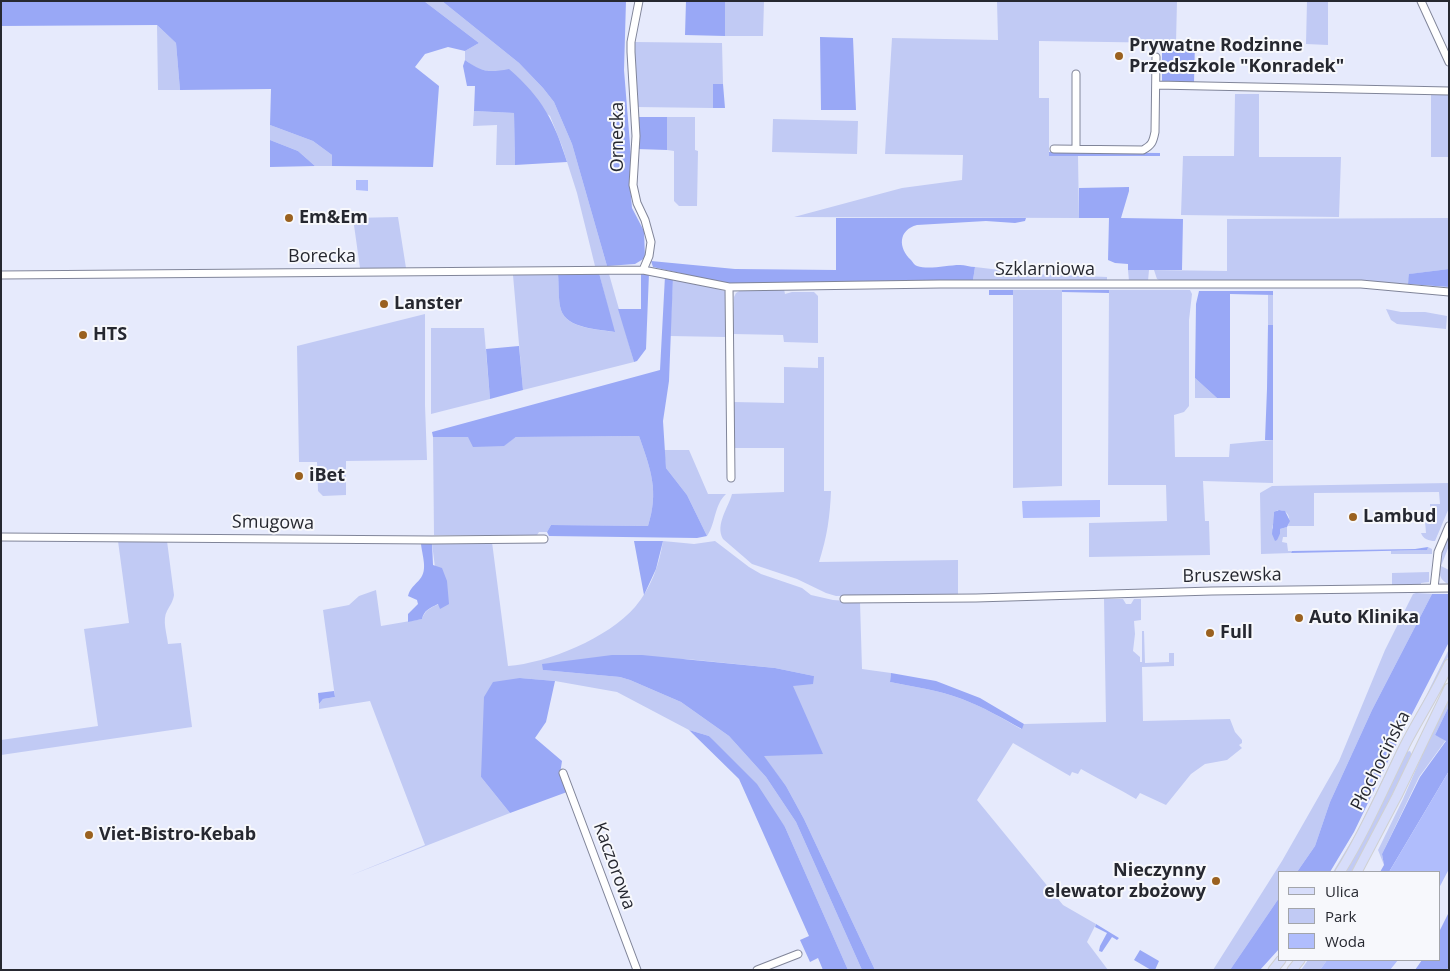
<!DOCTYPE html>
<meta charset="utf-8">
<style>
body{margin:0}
#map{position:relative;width:1450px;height:971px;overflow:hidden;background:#e6eafc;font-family:"Open Sans",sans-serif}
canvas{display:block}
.frame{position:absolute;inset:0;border:2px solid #262830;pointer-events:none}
.legend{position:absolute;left:1278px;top:871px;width:162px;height:90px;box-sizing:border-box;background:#f7f8fc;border:1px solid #a3a5aa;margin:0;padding:6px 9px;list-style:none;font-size:15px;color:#262830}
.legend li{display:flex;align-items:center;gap:10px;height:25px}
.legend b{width:25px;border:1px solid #a3a5aa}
</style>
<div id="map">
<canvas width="1450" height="971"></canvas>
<div class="frame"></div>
<ul class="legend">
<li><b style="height:6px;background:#d7ddfa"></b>Ulica</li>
<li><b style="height:14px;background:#c1caf4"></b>Park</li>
<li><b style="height:14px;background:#b0bdfc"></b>Woda</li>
</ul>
</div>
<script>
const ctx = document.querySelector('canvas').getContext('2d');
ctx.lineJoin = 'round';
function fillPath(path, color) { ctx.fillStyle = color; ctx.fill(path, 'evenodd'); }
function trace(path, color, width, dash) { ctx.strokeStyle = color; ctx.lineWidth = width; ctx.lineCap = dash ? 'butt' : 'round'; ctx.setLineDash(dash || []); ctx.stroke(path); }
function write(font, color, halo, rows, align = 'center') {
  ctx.font = font + ' "Open Sans",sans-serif'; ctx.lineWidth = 4; ctx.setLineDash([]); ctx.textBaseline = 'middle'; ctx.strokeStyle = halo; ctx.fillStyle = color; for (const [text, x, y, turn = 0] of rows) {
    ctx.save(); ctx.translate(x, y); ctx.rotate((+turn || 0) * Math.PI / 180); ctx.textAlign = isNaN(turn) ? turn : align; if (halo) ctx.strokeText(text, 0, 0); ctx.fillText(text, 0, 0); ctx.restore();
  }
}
fillPath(new Path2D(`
 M424,1H442L519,63L543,88L554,102L572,144L607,266H595L577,193L562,146L550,116L492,72L478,69L465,60V51L479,43Z
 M725,1H764L763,36H725Z
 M997,1H1177L1176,43L1039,41V98H1049V155L1078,156L1079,218L794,217L902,188L962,180L963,155L885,154L892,38L998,40Z
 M1307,1H1328V45L1306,44Z
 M157,25L176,43L180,90H158Z
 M635,42L722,43L723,84L713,85V108L636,107L633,44Z
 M1235,94H1259V157H1341L1339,217L1181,215L1183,156H1234Z
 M1449,94V157H1431V95Z
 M474,111L514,113L515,165H496L497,125L473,126Z
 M667,117H695V150L698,151L697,206H679L674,201V151L667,150Z
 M773,119L858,121L857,154L772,152Z
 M270,125L313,141L332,155V166H315L298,151L270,140Z
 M398,217L406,268H360L353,218Z
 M1449,218V269L1410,274L1408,284L1354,280L1161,281L1157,279L1154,270L1227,271V219Z
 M975,267L1000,270L1008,273L1107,277V282L973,280Z
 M1128,270H1149L1148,281H1129Z
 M599,273L609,274L634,362L523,390L513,275L558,274C559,285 558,299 561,310C567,329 598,329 614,332Z
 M673,278L725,291V337L670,336Z
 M743,289H784L785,294L792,292H814L818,296V343L784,342L783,335L733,334L734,297L736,293Z
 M1013,290H1062V486L1013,488Z
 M1109,290H1190L1192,294L1189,320V406L1184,412L1174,415L1175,457H1229L1230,444L1273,440V483L1203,481L1205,521H1209L1210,555L1089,557V523L1167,521L1166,485H1108Z
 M1268,295H1273V325H1268Z
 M1386,309L1401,312H1425L1447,316L1446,329L1397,324L1391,320Z
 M425,314V405L427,460L346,461V495L323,496L318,491L317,462H299L297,346Z
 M431,328H484L490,399L431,414Z
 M818,357H824V491H831C830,517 827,537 819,562L958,560V594L836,596L826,593L797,579L752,564L723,539C715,525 728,508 732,494L784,492V448H733V402L784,403V367L818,368Z
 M1195,378L1217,398H1195Z
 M639,436C651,470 659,491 648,526L551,525L547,532H539L537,535H434L433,437H468L503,446L516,437Z
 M664,450H689L708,494H726C714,505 716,523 707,536L687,495L666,468Z
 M1449,483V508L1435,541C1429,541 1423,539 1421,533H1426L1425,521L1420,520L1424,512L1428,516L1433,515L1434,512L1430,506V504H1440L1439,492L1314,493V526H1288C1292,517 1287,509 1277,510L1272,528L1278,537L1280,534V529L1287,527V537H1283L1282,542L1287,543L1288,551H1292L1291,553L1261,554L1260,493L1272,486Z
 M1447,538L1449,539V546L1441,566L1449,570V584C1431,578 1442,551 1447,538Z
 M118,541H167L174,595C173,602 170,605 167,611C162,620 167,634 168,644L181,643L192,727L1,755V740L98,726L84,629L129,623Z
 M663,541L694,544L715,541L749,567L761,574L802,588L811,595L833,600L860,602L862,669L891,673L890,682C914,687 939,690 962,699C983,707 1002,718 1021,729L1024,724L1106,722L1104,599H1123L1126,604H1131L1134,599H1141V620L1134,621L1135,634L1133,651L1140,657V662H1142V631H1144L1145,663L1169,662V653H1174V666L1142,667L1143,721L1230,719L1235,732L1242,740V743L1239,745L1242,748L1227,760L1205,764L1191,774L1166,805L1140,793L1136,799C1118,788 1100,780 1081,769L1078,774L1072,772L1070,776L1013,743L977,800L1063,905L1096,924L1087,942L1108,970H875L804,819L786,786L763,756L792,686L814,676L775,668L686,659L543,664V670L620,677L630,680L681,702L729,736L766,777L796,822L862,970H848L785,827L709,736L689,730L617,692L555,681L520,678L481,777L510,813L349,876L425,845L370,701L319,709V704L323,699L335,697L323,610L349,605L359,596L376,590L381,626L422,619C425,610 430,608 439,604L440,609L432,543L492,542L508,666C548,663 608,638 635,607C651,588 659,566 663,541Z
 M1428,547L1432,549V554H1391V551L1426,550Z
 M1429,572V582L1421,583V585L1392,586V573Z
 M1416,593L1432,594L1372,710L1330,802L1315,846L1297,872H1279V898L1230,970H1213L1282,861L1339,761L1385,650L1413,594Z
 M1449,649V655C1414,728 1377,802 1335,872H1333L1358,830L1397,749L1427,694Z
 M1449,698V706L1435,735L1446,740L1419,777L1382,854L1384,865L1378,850L1381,844L1403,799L1433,730Z
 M1410,751L1412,755L1353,872H1345L1406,752Z
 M1308,960H1327L1320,970H1301Z`), '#c1caf4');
fillPath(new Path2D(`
 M1,1H424L479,43L465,51L448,47L425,54L415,67L439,86L433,167L332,166V155L313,141L270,125L271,89L180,90L176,43L157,25L1,26Z
 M442,1H626L624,70L631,157L630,184L632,208L644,231L645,258L635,264L607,266L572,144L554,102L543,88L519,63Z
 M686,1H725V36L685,35Z
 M820,37L853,38L856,110H821Z
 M1162,42L1195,43L1194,82H1162Z
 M465,60C482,72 488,73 509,69C542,98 554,120 567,162L515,165L514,113L474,111L475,86H467L463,66Z
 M713,84H723L725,108H713Z
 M639,117H667V150L637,149Z
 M270,140L298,151L315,166L270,167Z
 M1049,152L1160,153V156H1049Z
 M1129,187V191L1121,218L1183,219L1182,270H1128V264L1115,263L1108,260L1109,218H1079V188Z
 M836,218H1026L1025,221L1015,223L986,221L917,225C898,230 898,248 911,260C913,262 914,265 917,266C929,270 947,265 960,265C965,265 970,267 975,267L973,280L735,284L714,281L653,267L651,261L735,269L836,270Z
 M1449,269V287L1408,284L1409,274Z
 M599,273L615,332C599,329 567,329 561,310C558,300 559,285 558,274Z
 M641,273H649L646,349L637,361L634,362L618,309H641Z
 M665,276L673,278L669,381L663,421L666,468L687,495L707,536L697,538L549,536L547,532L551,525L648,526C659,491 651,470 639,436L516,437L504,446L473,447L468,437H433L432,432L660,370Z
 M989,290H1013V295H989Z
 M1062,290H1109V293L1062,292Z
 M1199,291H1273V295L1230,294V398H1217L1195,378L1196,304Z
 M1268,325H1273V440H1265L1267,389Z
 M519,346L523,390L490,399L486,349Z
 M1279,510L1285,511L1290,521L1287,527L1280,529V534L1277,540L1275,541L1272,534L1274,515V512Z
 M634,541H663L656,569L644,595Z
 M432,543L433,565L442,568L447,581L449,604L440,609L438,604C430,608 424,610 422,619L408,622V614L418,604L417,600L408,596C410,588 415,585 420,579C428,570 422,555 421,544Z
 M1428,547L1427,550L1291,553L1292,551L1415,549Z
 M1432,594H1449V642L1391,755L1354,832L1330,872H1297L1315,846L1330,802L1372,710Z
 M612,655H642L775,668L814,676L813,684L793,686L823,754L764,756L786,786L804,819L875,970H862L796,822L766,777L729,736L681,702L630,680L620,677L543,670L542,664Z
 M891,673L936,681L980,698L1024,724L1022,729C1002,718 983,707 962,699C939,690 914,687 890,682Z
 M520,678L555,681L546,722L535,738L562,761L560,774L567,792L510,813L481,777L484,697L493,682Z
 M334,691L335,697L323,699L319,704L318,693Z
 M1449,706V771L1389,872H1380L1384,865L1382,854L1420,777L1446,741L1435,735Z
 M689,730L709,736L757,784L785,827L848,970H823L818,958L810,962L800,940L809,936L739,779Z
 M1279,898V949L1260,970H1230Z
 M1449,912V966L1447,970H1415L1422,960H1439V932Z
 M1096,924L1119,938L1117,940L1112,937L1102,952L1099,951L1100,946L1107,933L1095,927Z
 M1140,950L1159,961L1155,970H1151L1134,960Z`), '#99a8f6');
fillPath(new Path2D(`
 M356,180H368V191L356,190Z
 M1100,500V517L1023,518L1022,501Z
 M1449,771V869L1439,888V872H1389Z
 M1327,960H1398L1390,970H1320Z`), '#b0bdfc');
const minor = new Path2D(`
 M639,1L631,42V52L636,136L633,185L637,203L645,220L651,242L649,256L643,270
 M1421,1L1449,62
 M1156,85L1449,91
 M1054,149L1143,150C1152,145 1153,142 1155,132L1156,57
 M1076,149V74
 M1,275L643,270L729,287L940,284H1361L1449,292
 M729,287L731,478
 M1,537L432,540L544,539
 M1434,588L1438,552L1449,526
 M844,599L976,598L1212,591L1449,588
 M563,773L637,970
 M757,970L798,954`);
const major = new Path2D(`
 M1340,872C1365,832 1384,788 1405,745C1419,718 1436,692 1449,664
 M1357,872L1397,796L1449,688
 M1273,970L1281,960
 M1292,970L1300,960`);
trace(minor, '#808599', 9);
trace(major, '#cfd0d1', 11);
trace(minor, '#fff', 7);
trace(major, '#d7ddfa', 9);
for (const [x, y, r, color] of [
 [1119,56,5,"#9a611f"],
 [289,218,5,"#9a611f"],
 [384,304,5,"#9a611f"],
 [83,335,5,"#9a611f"],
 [299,476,5,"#9a611f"],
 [1353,517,5,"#9a611f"],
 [1299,618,5,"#9a611f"],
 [1210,633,5,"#9a611f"],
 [89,835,5,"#9a611f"],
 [1216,881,5,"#9a611f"]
]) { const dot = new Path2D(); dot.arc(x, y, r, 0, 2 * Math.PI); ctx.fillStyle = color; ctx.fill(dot); trace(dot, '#f7f8fc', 2); }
write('bold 18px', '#262830', '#f7f8fc', [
 ["Prywatne Rodzinne",1129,46],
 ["Przedszkole \"Konradek\"",1129,67],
 ["Em&Em",299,218],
 ["Lanster",394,304],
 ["HTS",93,335],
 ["iBet",309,476],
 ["Lambud",1363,517],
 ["Auto Klinika",1309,618],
 ["Full",1220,633],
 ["Viet-Bistro-Kebab",99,835],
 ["Nieczynny",1206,871,"right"],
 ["elewator zbożowy",1206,892,"right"]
], 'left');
write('18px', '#262830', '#f7f8fc', [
 ["Ornecka",618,137,-90],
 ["Borecka",322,257],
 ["Szklarniowa",1045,270],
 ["Smugowa",273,523,1],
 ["Bruszewska",1232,576,-1],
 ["Płochocińska",1381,761,-63],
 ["Kaczorowa",614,866,70]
]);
</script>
